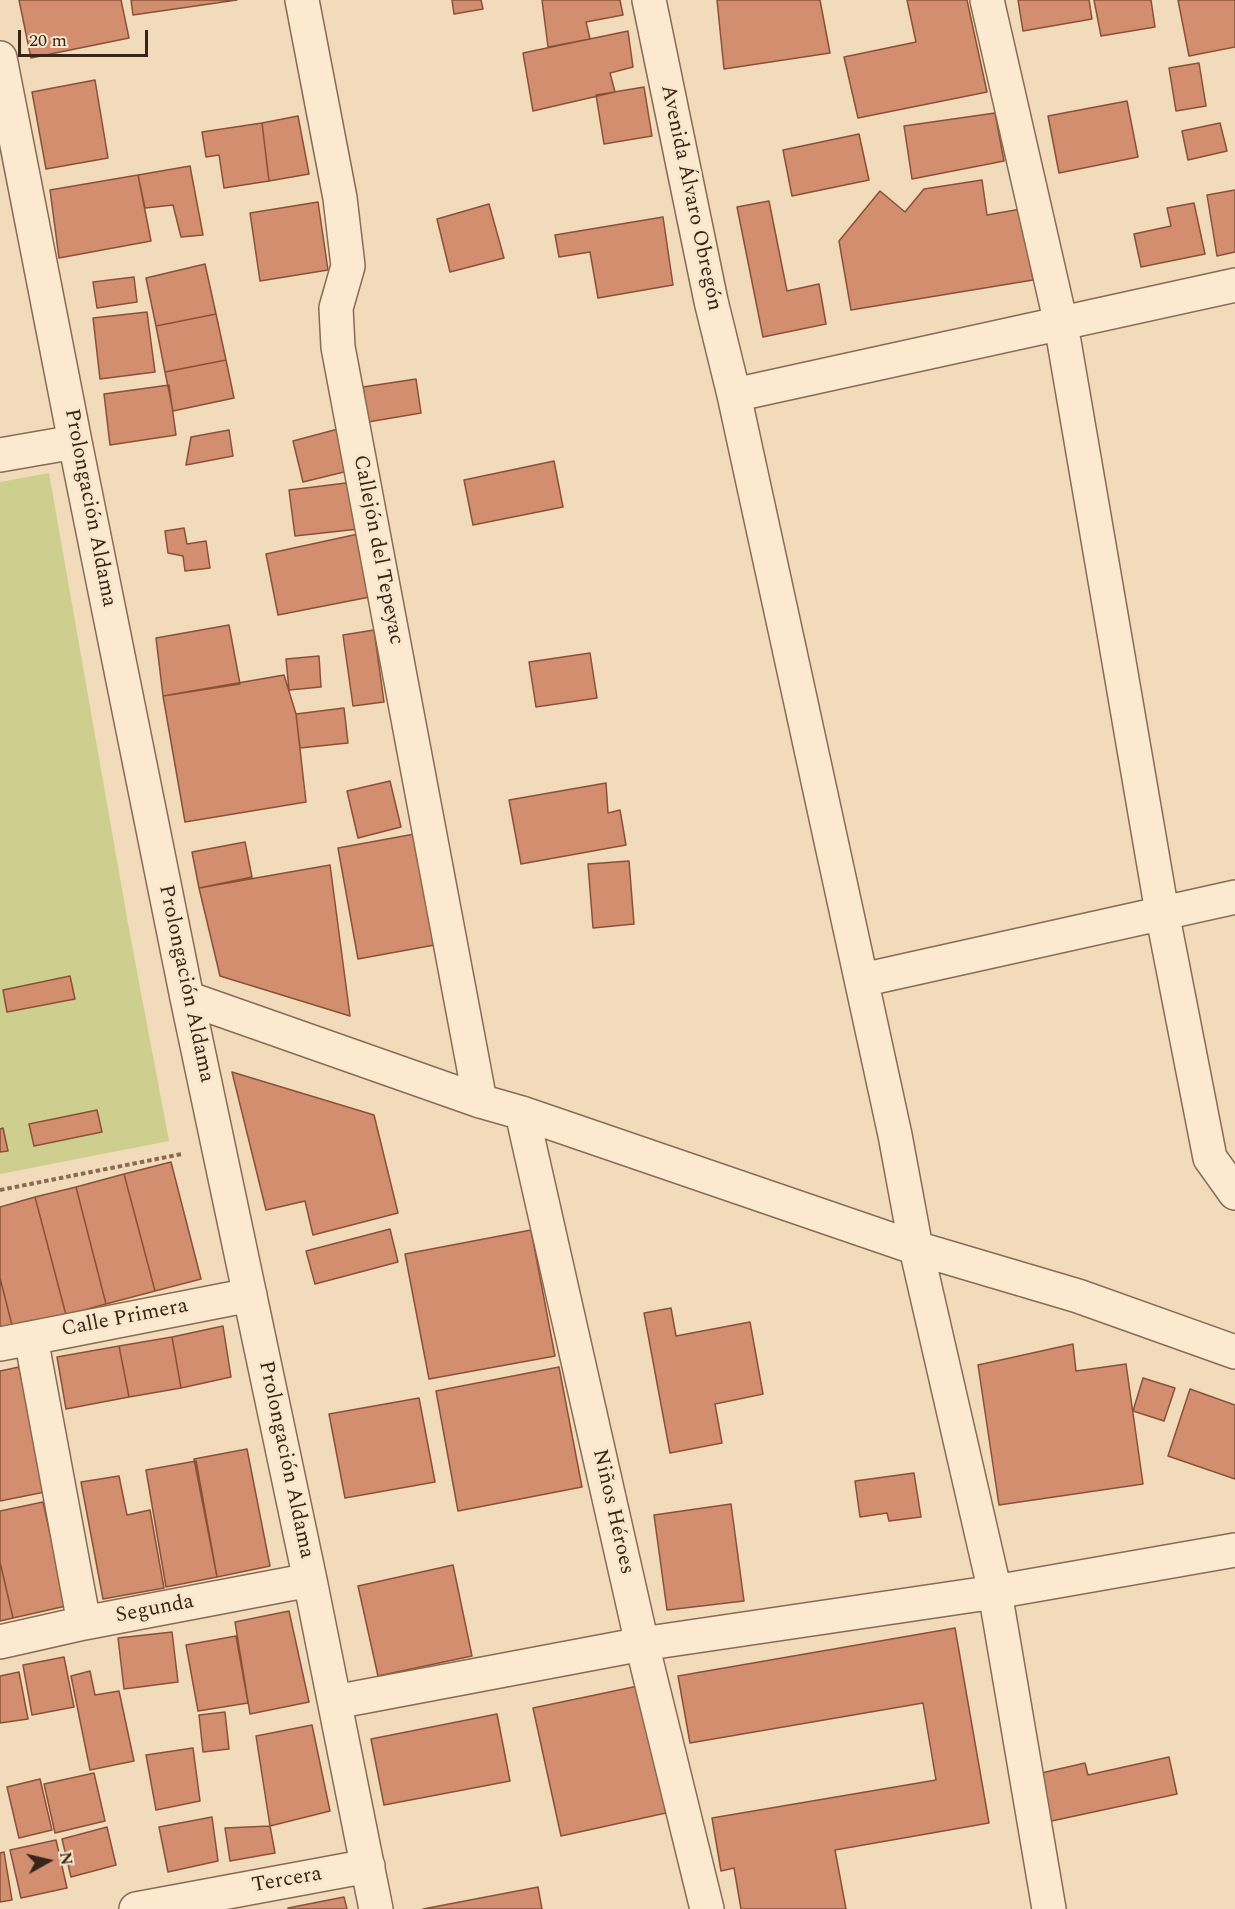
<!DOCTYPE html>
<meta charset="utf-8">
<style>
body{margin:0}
#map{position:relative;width:1235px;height:1909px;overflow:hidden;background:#f1dbbb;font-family:Spectral,serif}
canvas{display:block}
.north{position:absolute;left:18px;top:1831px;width:60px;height:60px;-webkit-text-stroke:4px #f8e6cb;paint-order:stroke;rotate:82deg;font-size:16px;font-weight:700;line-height:24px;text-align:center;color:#37251a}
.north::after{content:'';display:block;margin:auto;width:21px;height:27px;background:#37251a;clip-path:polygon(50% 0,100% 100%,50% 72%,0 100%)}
.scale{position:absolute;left:18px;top:30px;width:130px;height:27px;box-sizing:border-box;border:3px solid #37251a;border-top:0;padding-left:8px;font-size:18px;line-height:21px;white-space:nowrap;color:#37251a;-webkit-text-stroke:4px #f8e6cb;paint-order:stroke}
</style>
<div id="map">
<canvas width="1235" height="1909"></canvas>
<div class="north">N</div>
<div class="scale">20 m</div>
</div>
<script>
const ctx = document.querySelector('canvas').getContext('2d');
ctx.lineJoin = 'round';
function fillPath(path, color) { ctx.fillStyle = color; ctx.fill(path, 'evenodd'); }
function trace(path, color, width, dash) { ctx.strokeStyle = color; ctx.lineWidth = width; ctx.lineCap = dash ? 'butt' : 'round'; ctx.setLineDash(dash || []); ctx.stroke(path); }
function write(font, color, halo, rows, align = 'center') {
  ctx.font = font + ' Spectral,serif'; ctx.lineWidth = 5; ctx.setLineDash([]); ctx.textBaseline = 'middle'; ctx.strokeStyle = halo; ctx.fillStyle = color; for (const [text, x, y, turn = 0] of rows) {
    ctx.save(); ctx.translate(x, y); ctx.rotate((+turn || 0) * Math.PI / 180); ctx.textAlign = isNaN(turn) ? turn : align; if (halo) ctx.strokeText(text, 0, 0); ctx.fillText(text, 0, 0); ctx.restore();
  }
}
fillPath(new Path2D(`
 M49,473L129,929L169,1141L0,1174V482Z`), '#cecf8f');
const building = new Path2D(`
 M19,0H121L129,38L31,58Z
 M131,0H237L133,15Z
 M452,0H481L483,9L454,14Z
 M542,0H620L623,15L586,22L590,39L548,47Z
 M717,0H820L830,53L724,69Z
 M907,0H967L987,92L858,118L844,57L916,42Z
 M1018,0H1089L1092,19L1023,31Z
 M1094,0H1151L1155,27L1101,36Z
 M1178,0H1235V47L1189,56Z
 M628,31L633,67L610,73L615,92L533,111L523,53Z
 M1199,63L1206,106L1176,111L1169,68Z
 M95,80L108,158L46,169L32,92Z
 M644,87L652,136L604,144L596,95Z
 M1127,101L1138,157L1059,173L1048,116Z
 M995,113L1004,161L912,179L904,126Z
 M298,116L309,174L269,181L262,123Z
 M262,123L269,181L224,188L219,155L206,157L202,132Z
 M1220,123L1227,151L1188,160L1182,131Z
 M859,134L869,180L792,196L783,150Z
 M190,166L203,235L181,237L173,205L145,208L138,175Z
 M138,175L151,241L59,258L50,190Z
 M982,180L987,215L1021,209L1033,280L851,310L839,241L880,191L905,212L924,189Z
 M1235,190V252L1217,256L1207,195Z
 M769,201L787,291L819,284L826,324L763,337L737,207Z
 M318,202L328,270L260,281L250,213Z
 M1194,203L1205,254L1141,267L1134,234L1171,226L1167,208Z
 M489,204L504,258L450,272L437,219Z
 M663,217L673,285L598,298L590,252L559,257L555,235Z
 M205,264L216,314L156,326L146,278Z
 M134,277L137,302L97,308L93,282Z
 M147,312L155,372L100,379L93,318Z
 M216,314L226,360L165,372L156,326Z
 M226,360L234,398L173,411L165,372Z
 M416,379L421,413L368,422L363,387Z
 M169,385L176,435L110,445L104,394Z
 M338,429L348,471L303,482L293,441Z
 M229,430L233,456L186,465L191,437Z
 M554,461L563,507L473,525L464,480Z
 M354,482L359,529L295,536L289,490Z
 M184,528L187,544L206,541L210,568L185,571L183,556L168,553L165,531Z
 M358,534L380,595L278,615L266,554Z
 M229,625L240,684L163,696L156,638Z
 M374,630L384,702L353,706L343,635Z
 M590,653L597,698L536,707L529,662Z
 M319,656L321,687L289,690L286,659Z
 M284,675L296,714L306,802L185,822L163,696Z
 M344,708L348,743L300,748L296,714Z
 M390,781L401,827L358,838L347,791Z
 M606,783L608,813L620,810L626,845L521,864L509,800Z
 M420,833L440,944L358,959L338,848Z
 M245,842L252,877L199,888L192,852Z
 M629,861L634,924L593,928L588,864Z
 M330,865L350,1016L220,976L199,888Z
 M70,976L75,999L7,1012L3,990Z
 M232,1072L374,1115L398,1213L313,1235L305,1201L266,1210Z
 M97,1110L102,1132L34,1146L29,1124Z
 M3,1128L8,1151L0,1152V1129Z
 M171,1162L201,1279L155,1291L124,1174Z
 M124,1174L155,1291L106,1304L76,1187Z
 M76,1187L106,1304L66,1315L35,1197Z
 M35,1197L66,1315L13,1329L0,1278V1207Z
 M390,1229L398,1262L315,1284L306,1251Z
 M531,1230L555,1356L429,1379L405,1254Z
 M0,1278L13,1329L0,1332Z
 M671,1308L676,1336L750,1322L763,1394L715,1404L722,1443L670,1453L644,1313Z
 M223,1326L231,1377L181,1388L172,1337Z
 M172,1337L181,1388L129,1397L119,1346Z
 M1073,1344L1076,1371L1126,1364L1143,1484L999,1505L978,1365Z
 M119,1346L129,1397L66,1409L57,1357Z
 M19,1367L45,1492L0,1501V1371Z
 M559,1367L582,1487L458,1511L436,1391Z
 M1143,1378L1175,1388L1164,1421L1133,1411Z
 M1190,1389L1235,1405V1479L1168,1456Z
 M419,1398L435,1482L345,1498L329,1414Z
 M247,1449L270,1566L217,1577L194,1459Z
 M196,1461L217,1577L166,1587L146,1470Z
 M914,1473L921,1517L889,1521L887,1513L860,1517L855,1481Z
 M119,1476L127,1515L150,1510L164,1588L103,1599L81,1482Z
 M43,1502L66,1606L13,1618L0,1562V1511Z
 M731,1504L744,1601L667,1610L654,1515Z
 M0,1562L13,1618L0,1621Z
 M453,1565L472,1656L378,1676L358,1586Z
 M289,1611L309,1702L250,1714L235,1622Z
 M955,1628L989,1823L835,1850L846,1909H741L734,1868L721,1871L712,1818L936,1780L923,1703L690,1743L678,1676Z
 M172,1632L178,1682L124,1689L118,1638Z
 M236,1636L248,1703L198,1711L186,1645Z
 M64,1657L74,1707L32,1715L23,1665Z
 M90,1671L95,1695L119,1691L134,1761L90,1770L71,1676Z
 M19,1672L28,1719L0,1723V1676Z
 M638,1686L666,1813L561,1836L533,1708Z
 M225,1712L229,1749L203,1752L199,1715Z
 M497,1714L510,1781L384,1805L371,1739Z
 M312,1725L330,1811L270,1826L256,1736Z
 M193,1748L200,1801L156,1810L146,1755Z
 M1169,1757L1177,1794L1047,1822L1037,1774L1085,1763L1088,1775Z
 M94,1773L105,1821L55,1833L44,1784Z
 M40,1779L52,1830L19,1838L7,1787Z
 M212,1817L218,1861L168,1872L159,1827Z
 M270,1826L275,1853L230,1861L225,1828Z
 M107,1827L116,1865L71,1877L62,1839Z
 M56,1840L67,1888L21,1898L10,1850Z
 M4,1852L12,1900L0,1902V1853Z
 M538,1887L542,1909H423Z
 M344,1897L347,1909H288V1908Z`);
fillPath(building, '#d28e6e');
trace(building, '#8a5138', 1.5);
const minor = new Path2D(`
 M302,0L340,198L348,266L336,308L338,347L480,1101
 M649,0L711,301L734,395L895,1135L916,1248L995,1592L1049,1909
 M987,0L1061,324L1162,912L1210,1158L1235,1193
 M0,58L75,442L187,998L310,1580L376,1909
 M734,395L1235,285
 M0,455L75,442
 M862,980L1235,897
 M187,998L480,1101L522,1113L916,1248L1078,1296L1235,1352
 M522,1113L642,1644L707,1909
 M31,1338L84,1623
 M0,1344L250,1295
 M0,1642L84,1623L310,1580
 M335,1702L642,1644L995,1592L1235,1550
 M136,1909L368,1866`);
trace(minor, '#896b54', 36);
trace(new Path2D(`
 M0,1190L182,1154`), '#896b54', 4, [4.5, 3]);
trace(minor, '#fbeacf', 33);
write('21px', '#37251a', '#f8e6cb', [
 ["Avenida Álvaro Obregón",690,198,78],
 ["Prolongación Aldama",89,508,79],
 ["Callejón del Tepeyac",377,550,79],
 ["Prolongación Aldama",185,984,78],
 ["Calle Primera",125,1319,-11],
 ["Prolongación Aldama",285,1460,78],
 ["Niños Héroes",612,1512,77],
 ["Segunda",155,1610,-11],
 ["Tercera",287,1881,-10]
]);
</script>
